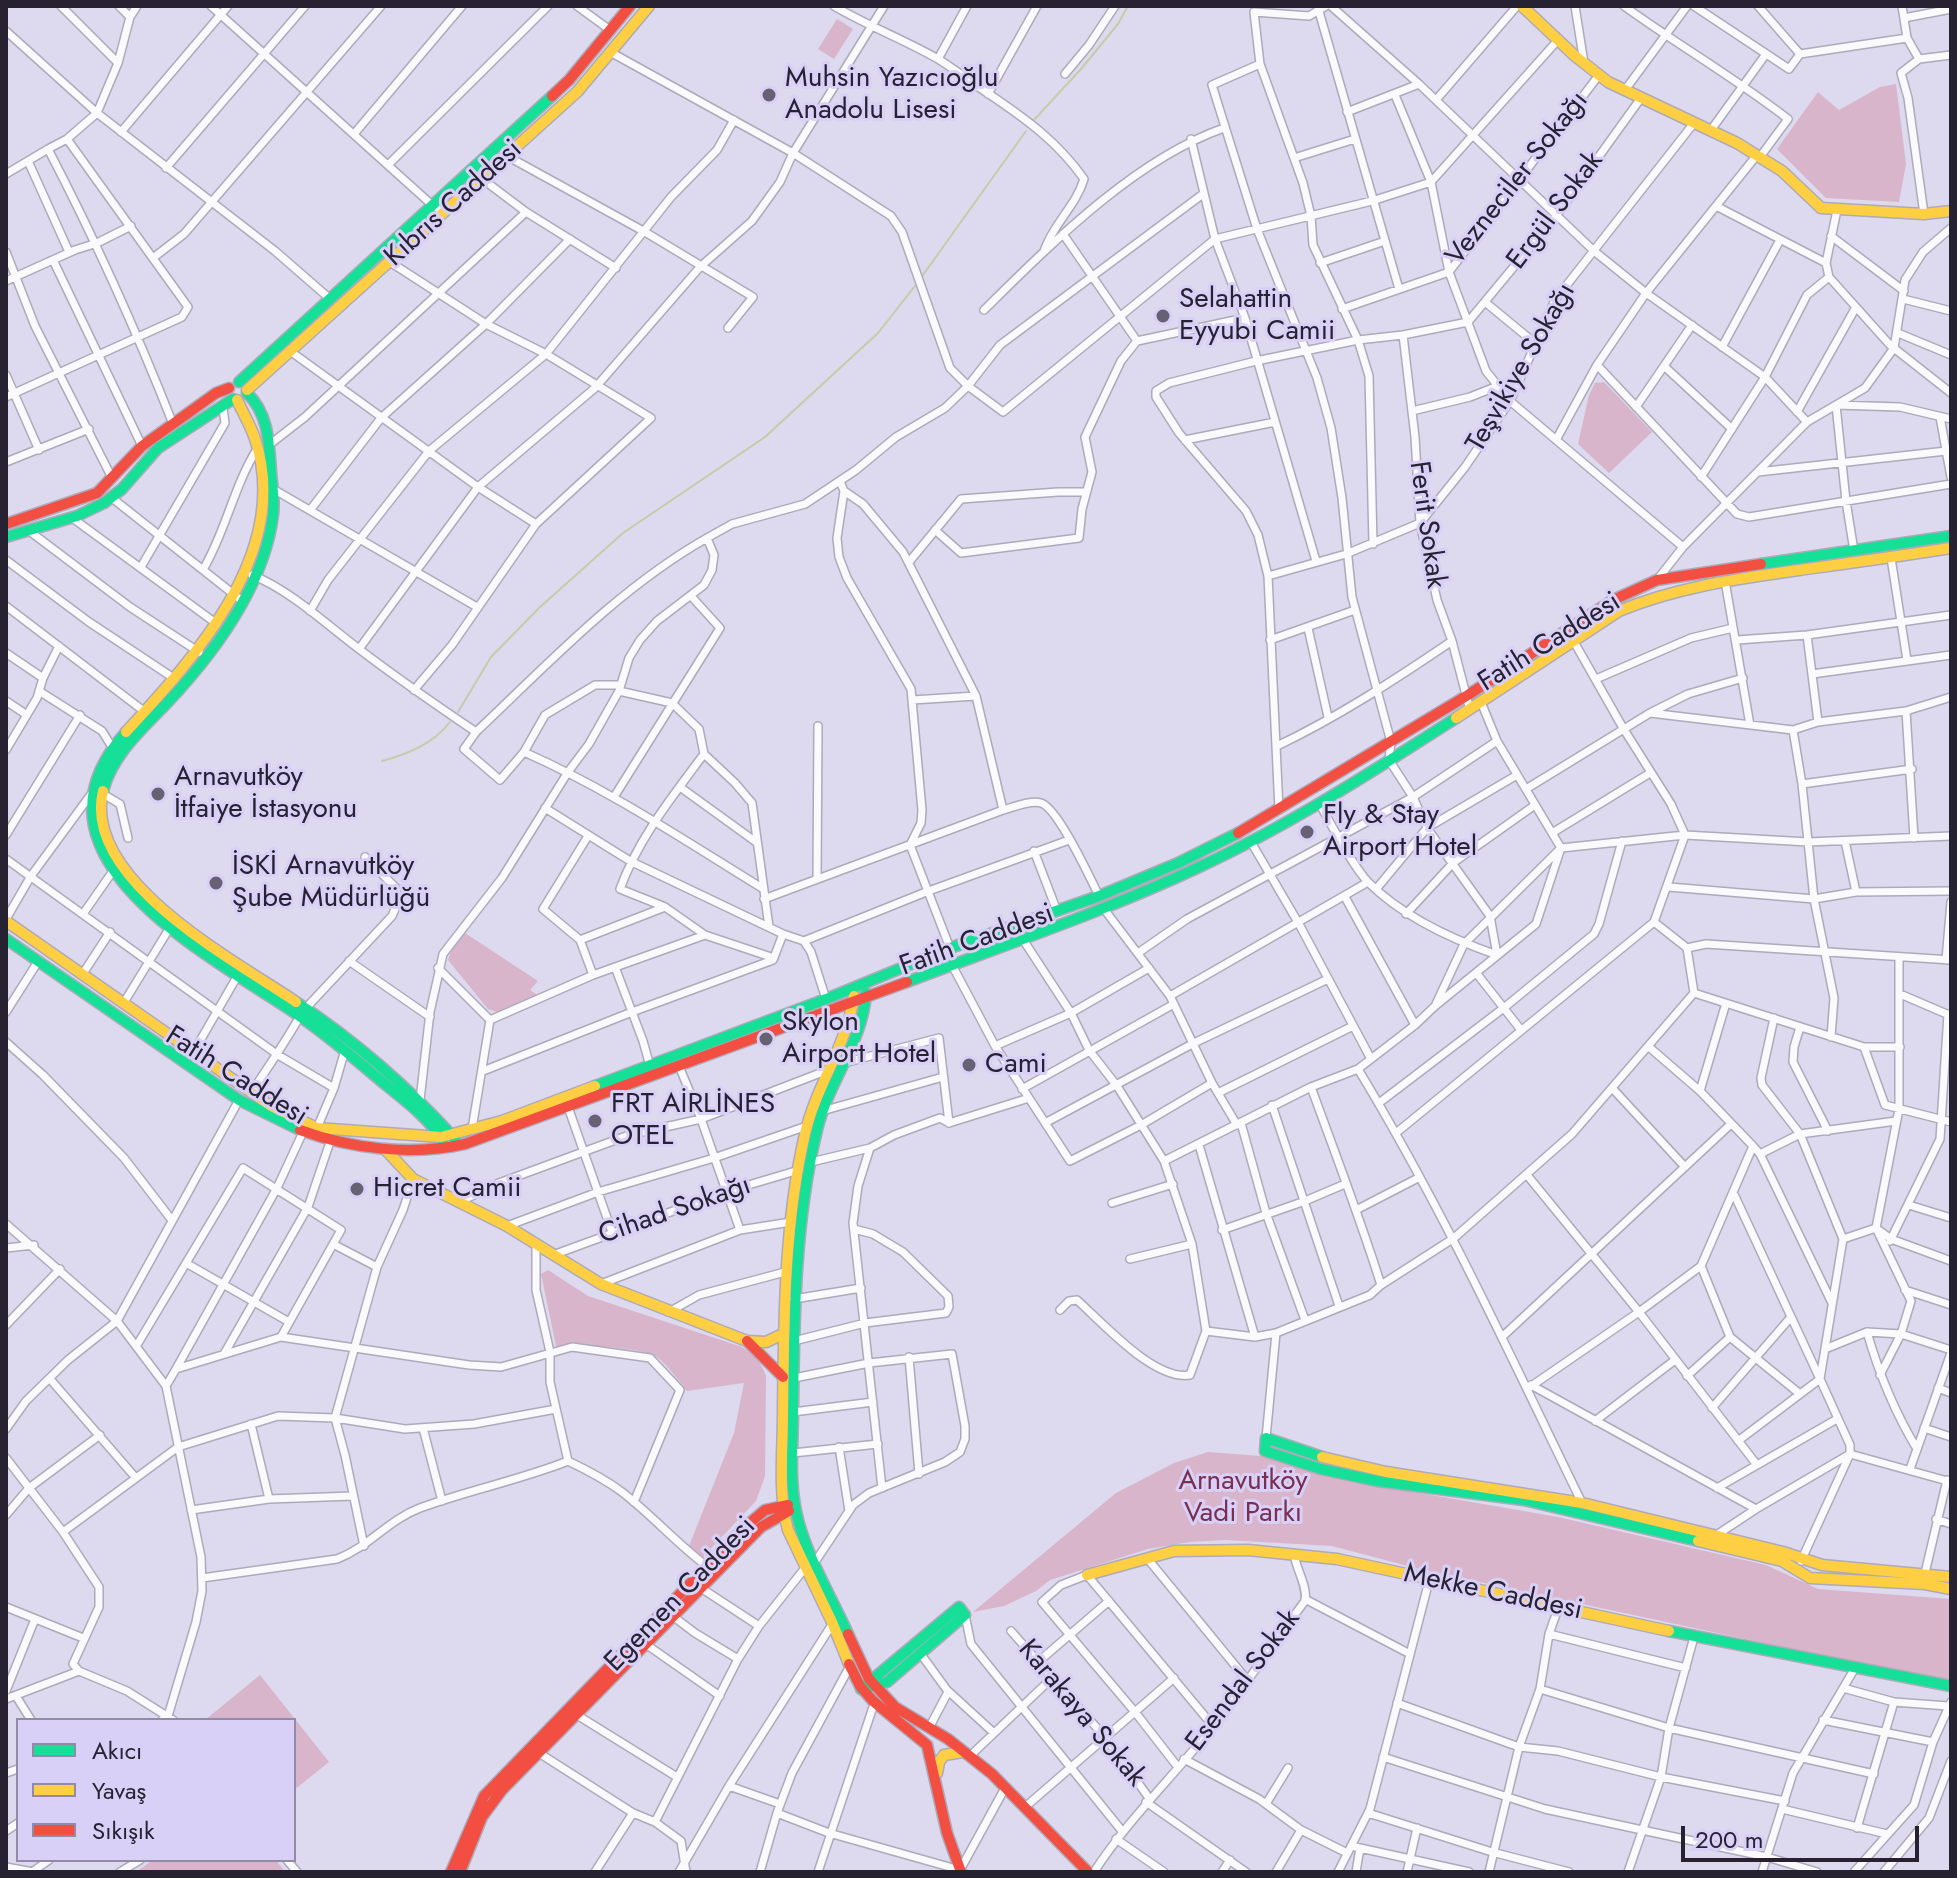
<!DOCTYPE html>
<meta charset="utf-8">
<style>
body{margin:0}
#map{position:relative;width:1957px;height:1878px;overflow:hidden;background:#ddd9ee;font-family:Jost,sans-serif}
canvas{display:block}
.frame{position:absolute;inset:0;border:8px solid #262231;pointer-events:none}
.legend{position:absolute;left:16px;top:1718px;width:280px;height:144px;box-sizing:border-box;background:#d8d0f7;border:2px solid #918aa8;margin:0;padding:10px 14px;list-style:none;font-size:24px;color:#262231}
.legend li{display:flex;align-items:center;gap:16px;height:40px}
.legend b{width:40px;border:2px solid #918aa8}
.scale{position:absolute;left:1681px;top:1826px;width:238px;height:36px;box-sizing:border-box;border:4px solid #262231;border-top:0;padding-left:10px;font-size:24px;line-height:28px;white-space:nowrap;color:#262231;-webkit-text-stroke:6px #d8d0f7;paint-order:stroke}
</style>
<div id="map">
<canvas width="1957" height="1878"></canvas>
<div class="frame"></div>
<ul class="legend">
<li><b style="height:10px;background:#16e098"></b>Akıcı</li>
<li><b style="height:10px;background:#ffcf43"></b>Yavaş</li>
<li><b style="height:10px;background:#f24e42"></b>Sıkışık</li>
</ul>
<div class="scale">200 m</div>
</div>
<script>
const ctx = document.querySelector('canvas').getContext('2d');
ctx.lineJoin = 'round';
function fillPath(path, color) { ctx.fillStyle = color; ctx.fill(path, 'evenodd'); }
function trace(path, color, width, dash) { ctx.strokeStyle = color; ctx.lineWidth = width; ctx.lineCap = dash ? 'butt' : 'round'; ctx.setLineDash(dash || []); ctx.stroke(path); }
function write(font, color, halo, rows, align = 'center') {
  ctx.font = font + ' Jost,sans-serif'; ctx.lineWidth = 6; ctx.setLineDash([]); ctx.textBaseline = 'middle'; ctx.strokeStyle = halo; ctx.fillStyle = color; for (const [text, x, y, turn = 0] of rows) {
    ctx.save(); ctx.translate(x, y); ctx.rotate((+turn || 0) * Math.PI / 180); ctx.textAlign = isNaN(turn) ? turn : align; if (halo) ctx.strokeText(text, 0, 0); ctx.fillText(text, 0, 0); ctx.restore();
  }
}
fillPath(new Path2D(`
 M837,19L853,29L834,59L818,49Z
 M1896,84L1906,164L1899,202L1826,198L1777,149L1818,92L1839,110L1880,87Z
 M1604,382L1652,432L1609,473L1578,444L1589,395L1595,383Z
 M465,933L538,981L530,990L537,995L497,1012L488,1009L448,960L452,948Z
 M548,1270L588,1296L742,1347C755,1355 761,1362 766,1376L765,1476L756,1501L703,1557L689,1546L734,1433L744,1383L687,1391C678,1380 668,1366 657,1357C643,1347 574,1344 556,1346L541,1274Z
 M1208,1452L1261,1456L1345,1480L1558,1517L1766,1565L1818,1589L1951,1599V1679L1927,1678L1419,1569L1332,1546L1226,1540L1190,1542L1148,1549L1050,1580L1036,1591L1004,1606L973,1612L1116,1493L1174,1463Z
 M260,1675L329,1762L294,1790V1720H205Z
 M153,1860H276L285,1872H136Z`), '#d9b5cb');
trace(new Path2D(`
 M1033,121L1081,69L1118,24L1128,6
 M923,275L1026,131
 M458,712L491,657L539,608L623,533L765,437L878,333L915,286
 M382,761C408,754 433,744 450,722`), '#c6cca7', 2);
const street = new Path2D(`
 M61,6L118,63
 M119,6L130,17
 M211,6L431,204L443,212
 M577,6L610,30
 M834,6C868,26 905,40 938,59C956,70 972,83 989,94C1026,119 1058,142 1084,179C1076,206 1053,224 1044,251
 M1326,6L1309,16L1254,12L1260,64L1303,183L1311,216L1313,245L1358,340L1369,376L1373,544
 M1331,6L1419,84L1594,251L1646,293L1765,377L1807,422
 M1575,6L1584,63
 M1624,6C1678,45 1735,78 1788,119L1760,157
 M1694,6L1789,69L1800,54L1758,6
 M1902,6L1907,38L1919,59
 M1318,8L1399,289
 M1904,18L1951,9
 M6,31L97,113L275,251L329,298
 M612,53L793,153L891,216L902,232L950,368L968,386L1003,412L1215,239L1372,201L1431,182L1558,40
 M1800,54L1907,38
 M938,59L967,6
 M1260,64L1212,85L1257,229L1317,378L1331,428L1342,498L1352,597L1391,742L1389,760L1413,797L1427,828L1490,916L1497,955C1451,939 1403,917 1368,882C1351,864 1332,825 1319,803
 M1065,74L1089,45L1115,6
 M1625,90L1687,6
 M988,94L1037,6
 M1395,95L1431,182L1449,272L1486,371L1510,401L1683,547
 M1436,100L1517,6
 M1347,112L1419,84
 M1711,130L1766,54
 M121,132L228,6
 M354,134L462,6
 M67,139L97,113L118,63L130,17L137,6
 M1191,139L1215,239L1245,318L1316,561
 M507,156L645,232L753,297L728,328
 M1294,158L1355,139
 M28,161L69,252
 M388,165L548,6
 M166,168L305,6
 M6,174L48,149
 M481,178L526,212L616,268
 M1716,206L1826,263
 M1837,210L1826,263L1829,277L1890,345L1951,393
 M1924,214L1908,98L1901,73L1919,59L1951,55
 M1063,234L1137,341
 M1831,236L1904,291
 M6,252L35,326L112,478
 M153,258L184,234L381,6
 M53,260L142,446
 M390,262L486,324L546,354L651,418L536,524L452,645L414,690
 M1320,263L1385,241
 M6,281L75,250L97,243L131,226
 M1903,299L1951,311
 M1485,302L1536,344
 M1342,309L1449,272L1599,75
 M984,310C1051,244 1135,159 1224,128
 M1898,333L1951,355
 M1403,335L1415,437L1420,523L1437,600L1452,641L1470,710
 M1722,347L1780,240
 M290,351L478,487L536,524
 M1597,365L1737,514L1749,517L1951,484
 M1664,366L1732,429
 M6,375L39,450
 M6,397L182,317L188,307L67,139L48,149C95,239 136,330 173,424
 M1636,407L1692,325
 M1412,411L1470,397L1498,386
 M1797,412L1856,307
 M1940,417L1951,477
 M1185,440L1275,422
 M1556,440L1597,365L1646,293L1757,155
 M269,445L305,417L526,212
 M6,462L89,429
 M1758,472L1946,451
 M1701,477L1765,377L1807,295L1829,277
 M840,481L844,491L837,538L839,557L847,578L911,689L922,810L921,823L910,845L950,948
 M273,489L477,607
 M844,491L863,504L903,552L976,696L1003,810
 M112,498L241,600
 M311,509L381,418L486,324L570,239
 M71,517L217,624
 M28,530L130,607L199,652
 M935,530L961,553L1079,538L1082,509L1092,472L1085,437L1121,361L1137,341L1245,318
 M1854,551L1846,501L1836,405L1900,407L1951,419
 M1891,558L1907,660
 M6,560L89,622L175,679
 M909,562L961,499L1058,492H1086
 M141,567L225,423L223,408
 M204,568C226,530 234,486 257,449
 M252,575C290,590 327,625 359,649C397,678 436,705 476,732L464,749L500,780L524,752C608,789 684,840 762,888
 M1268,576L1346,554L1420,523L1465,467L1510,401L1555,300L1694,123
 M1657,580L1683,547L1807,422L1865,388L1894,348L1905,280L1923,252L1951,228
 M1725,581L1750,725
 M6,606L145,712
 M310,611L328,580L429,451L546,354L671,197L717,150L734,120
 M1308,628L1328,717
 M1807,635L1818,722
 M1270,640L1355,610
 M1737,640L1807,635L1951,615
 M359,649L478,487L595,388L700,267L752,221L780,182L793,153L884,6
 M6,653L43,678
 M1812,674L1951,655
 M1596,679L1691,638L1733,628
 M39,691L102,731L112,747
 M619,691L672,703L699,729L704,754L735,783L752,803L769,927
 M912,700L976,696
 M6,701L27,715
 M1906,711L1914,838
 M1652,712L1688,694L1743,678
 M1793,730L1802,784L1814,899L1834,998L1831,1037
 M476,732C549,663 619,588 707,538
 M1277,746C1338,717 1396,679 1452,641
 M6,750L37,698L43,678L59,646
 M524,752L545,715L595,685H619
 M704,754C672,797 638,839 620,889L665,907L705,935L774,958
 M1802,784L1912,769
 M680,787L756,842
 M1526,789L1650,713L1793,730L1818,722L1906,711L1951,697
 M614,797L720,628L691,596
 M545,808L630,861L783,934L804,941L811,952L826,999
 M1279,810L1268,576L1258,535L1246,511L1179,433L1156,397V391L1169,383L1256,361L1358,340L1403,335L1468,322L1556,216L1641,98
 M1552,833L1650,773
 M6,835L80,715
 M588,836L543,909L580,940L593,975
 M1845,841L1856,892
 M1251,842L1299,924L1371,1059
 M1034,851L1057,911
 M6,859L278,1055L334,1088
 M817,878L818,726
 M1669,887L1814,899L1856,892L1951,891
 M1377,888L1427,828L1517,775
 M1345,897L1415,1025
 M764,899L1003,810C1014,807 1031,800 1041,803C1058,808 1090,878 1099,896
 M1104,909L1170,996L1212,1083L1237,1125
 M83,914L113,871
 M1406,914L1453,863L1535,805
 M6,919L31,876L92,793L103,794L120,804L128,838
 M1022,938L1071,1013L1089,1050L1117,1086L1164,1161L1192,1244L1206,1331L1255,1337L1276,1333L1370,1295L1381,1285L1454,1238L1572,1134L1694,993L1687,948L1654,922L1685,835L1671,804L1623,728L1573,640
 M580,940L665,907
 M804,941L926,892L1069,840
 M1687,948L1706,944L1951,960
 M1138,953L1187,919L1413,797L1497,741
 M1899,957V1109L1876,1228L1911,1301L1901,1334L1951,1350
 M1946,960L1951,902
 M349,961L430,1017
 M952,965L995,1046L1070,1161L1141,1125L1212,1083
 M615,967L643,1041L650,1066
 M438,968L490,1020
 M1477,974L1521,1030
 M82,975L110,932
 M1694,993L1864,1047L1885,1105L1951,1122
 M1900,994L1949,1015
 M1170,996L1368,882
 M123,1004L169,929
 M1436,1004L1464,944L1561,848L1685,835L1808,842L1951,836
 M306,1008L392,916L398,902L396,888L365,857
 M6,1012L39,960
 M1774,1018L1761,1078L1762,1085L1800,1134L1843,1239
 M1800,1027L1794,1047L1793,1062L1828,1131
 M6,1042L43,1075L124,1158L171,1219
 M995,1046L1071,1013L1149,968
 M1649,1047L1700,1091L1753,1146
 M1864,1047H1900
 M193,1053L238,975
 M844,1063L939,1038L949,1123L1029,1098
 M679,1066L701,1119L740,1230
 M1358,1069C1443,1209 1511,1357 1582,1503
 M483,1071L632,1012L773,960L783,934
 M1311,1087C1335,1153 1360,1218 1381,1285
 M1022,1089L1174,1004
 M1613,1089L1685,1167
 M1700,1091L1726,1003
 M251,1093C268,1067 285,1043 300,1016
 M1218,1093L1353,1026
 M420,1100L430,1012L443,954L502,878L568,772L589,744L619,691L629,658L640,640L657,621L704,585L712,570L714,555L707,538L732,524L805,504L856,470L896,437L945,408L968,386L1000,345L1203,194
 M1379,1103L1505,1007L1594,934L1599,924L1622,841
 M1272,1105L1339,1306
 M568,1107L612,1232
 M822,1111L943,1077
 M1045,1123L1194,1043L1328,979
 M1241,1123L1266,1213L1305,1320
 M317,1128L334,1088L345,1050
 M472,1129L490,1020L593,975L705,935
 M1396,1133L1654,922
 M1199,1145L1255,1337
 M870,1148L894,1135L940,1118L949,1123
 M1760,1154L1832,1303
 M1164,1161L1311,1087L1358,1069L1415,1025L1435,1006L1536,924L1561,848L1497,741L1481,702
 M811,1162L870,1148L858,1186L853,1223L882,1488
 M1527,1175L1639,1312L1757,1465
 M1733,1192L1820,1379L1738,1441
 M459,1202L499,1183L629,1135L701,1119L828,1070
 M1112,1203L1173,1184
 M1909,1205L1951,1218
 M1358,1209L1418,1178
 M6,1224L117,1321L166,1386L201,1557L202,1591L196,1622L168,1716L162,1720
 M507,1226L598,1192L714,1158L807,1126
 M1222,1230L1305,1201L1345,1184
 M1890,1241L1940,1139L1948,1014
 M333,1244L377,1267
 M536,1244V1290L550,1352V1382L568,1461C587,1470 606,1480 622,1492C653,1516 677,1544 708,1567
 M6,1248L34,1245
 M553,1255L725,1192L799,1170
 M1130,1259L1192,1244
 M186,1263L289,1322
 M1701,1266L1730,1337L1800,1394
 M601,1284L740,1230L791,1222
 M1905,1290L1951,1305
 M794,1299L861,1288
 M1060,1310L1069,1301L1077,1300C1103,1323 1154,1381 1190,1375L1206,1331
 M669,1312L699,1295L785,1272
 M6,1325L60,1269
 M1867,1332C1879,1374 1894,1411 1917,1449
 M1502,1337L1731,1124
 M794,1341L865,1323L946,1313L949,1307L948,1296L903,1252L873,1234L854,1229
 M137,1345L243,1168L341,1230L281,1337
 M1825,1349L1867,1332L1901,1334L1880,1375
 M224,1354L308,1207L330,1142
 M909,1357L919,1474
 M176,1369L277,1188L303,1132
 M1687,1376L1730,1337
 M794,1378L869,1363L952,1354L965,1426V1439L960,1452L945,1462L869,1493L853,1505L815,1562
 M50,1379L135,1477
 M1531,1385L1756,1509
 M166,1386L176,1369L281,1337L469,1365L501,1367L572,1347L650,1358L680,1390L634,1502
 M1938,1388L1951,1393
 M1527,1389L1639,1312L1701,1266L1753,1146L1760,1154L1800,1134L1896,1121
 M1712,1408L1791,1317
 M793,1412L873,1402
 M1595,1421L1675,1360
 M251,1424L269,1499
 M423,1428L442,1501
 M1924,1428L1951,1437
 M6,1429L26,1401L68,1360L117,1321L239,1100
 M1266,1438L1276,1333
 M839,1447L849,1511
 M793,1453L878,1444
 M6,1458L63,1532L99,1587V1607L73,1664L79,1671L127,1691L173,1720
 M1910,1469L1951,1353
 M1717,1488L1837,1419
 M191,1510L269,1499L353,1496
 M6,1515L29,1488L100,1435
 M1936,1519L1951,1524
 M63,1532L178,1447L278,1416L335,1418L405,1429L474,1424L556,1409
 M1715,1536L1756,1509L1850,1454L1951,1482
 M364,1546L345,1455L335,1418L377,1267L403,1210L413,1179
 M1147,1558L1247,1680
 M1801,1561L1850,1454V1445L1820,1379L1843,1239L1876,1228L1891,1239L1951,1261
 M1925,1573L1947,1480
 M202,1578L337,1559C369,1547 388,1520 420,1508C469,1490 520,1480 568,1461
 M701,1588L759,1626
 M1305,1599L1410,1654
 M6,1607L83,1638
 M965,1615L971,1644L1122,1831
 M674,1617L695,1633L738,1659
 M1011,1631L1105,1737L1149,1798
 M1549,1634L1686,1668
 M647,1645L720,1696
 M920,1653L947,1690L994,1733
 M1038,1662L1109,1601
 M1843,1688L1894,1702L1948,1706
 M1540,1689L1669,1728L1874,1774
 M6,1691L35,1619
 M16,1696L31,1720
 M6,1699L79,1671
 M1397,1703L1519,1747L1558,1751L1661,1777L1785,1801
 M577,1715L677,1777
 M1823,1720L1933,1742
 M929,1728L948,1692
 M539,1753L633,1813L655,1822L681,1841L686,1872
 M970,1756L1052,1678
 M1383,1757L1545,1809L1767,1857L1817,1872
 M1184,1759L1259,1799L1301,1830L1347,1853
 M1177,1766L1135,1712L1042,1602L1061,1585L1087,1575L1213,1726
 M6,1773L18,1769
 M729,1786L780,1804
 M1146,1802L1246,1872
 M1266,1804L1288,1768
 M1024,1808L1174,1678
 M1782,1809L1887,1834
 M777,1813L829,1833L960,1870
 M1368,1813L1492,1852L1569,1872
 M655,1822L738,1659L759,1626L805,1568
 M1857,1828L1894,1702
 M6,1831L18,1823
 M1116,1839L1164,1872
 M1351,1846L1469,1872
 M287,1860L297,1872
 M6,1867L33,1872
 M960,1870L1005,1788
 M32,1872L49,1860
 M120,1872L140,1860
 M595,1872L633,1813
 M679,1872L729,1786L833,1623
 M760,1872L777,1813L792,1773L850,1666
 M818,1872L874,1704
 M1094,1872C1129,1818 1175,1775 1214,1725C1246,1685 1274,1642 1305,1601C1308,1587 1296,1569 1294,1554
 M1222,1872L1230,1860
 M1276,1872L1301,1830
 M1338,1872L1370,1809L1429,1581
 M1356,1872L1360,1848
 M1407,1872L1417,1828
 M1489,1872L1519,1747L1540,1689L1549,1634L1559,1606
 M1628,1872L1661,1777L1669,1728L1694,1637
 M1762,1872L1793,1773L1855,1668
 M1854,1872L1914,1805L1933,1742L1951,1702
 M1884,1872L1929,1818L1951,1761`);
const fast = new Path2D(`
 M239,382L552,96
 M6,537L77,516L104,503L122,489L158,448L233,399
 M1761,564L1951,536
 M126,732C14,856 209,955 295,1013C327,1034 356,1060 386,1085C407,1102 428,1118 443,1140
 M103,791C112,755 142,729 167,703C215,652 264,586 273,515C275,501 272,486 271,472C269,444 269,414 247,393
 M6,939L239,1100L300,1130
 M907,982C1004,945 1103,912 1197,868C1288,826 1372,772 1456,718
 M296,1002C355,1041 407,1086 455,1139
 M595,1086L826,999L950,948L1099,896L1178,863L1238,833
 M1322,1457L1266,1438L1265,1451L1321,1469L1377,1481L1524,1500L1698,1541
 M959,1607L965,1615L887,1682L861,1689Z
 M1669,1631L1951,1686
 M848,1634C831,1596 804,1552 796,1511C789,1478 793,1442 793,1408C794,1316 795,1220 817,1130C828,1082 863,1042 866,993`);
const slow = new Path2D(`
 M1522,6L1575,56L1608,82L1737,143L1782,171L1821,208L1924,214L1951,211
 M247,390L577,92L649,6
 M1456,718L1619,611C1676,587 1737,579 1799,570C1849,563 1900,556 1951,548
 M126,732C195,657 293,551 255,439C251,426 243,413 237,400
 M103,791C81,880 236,961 296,1002
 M6,921L271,1106L317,1128L441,1137L502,1121L595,1086
 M385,1149L413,1179L507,1226L601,1284L747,1341L766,1342L783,1334
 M1322,1457L1386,1472L1582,1503L1783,1552L1822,1565L1951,1577
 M1698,1541L1782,1561L1810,1578L1925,1584L1951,1589
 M1087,1575L1174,1551L1248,1550L1337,1559L1669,1631
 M849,1664L832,1622L788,1530C778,1493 783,1452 783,1414C784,1321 784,1225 805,1134C816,1086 847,1045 854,996
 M937,1773L939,1762L944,1755L963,1752`);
const jam = new Path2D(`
 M552,96L569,80L630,6
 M6,524L97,493L142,446L216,393L229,388
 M1238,833L1468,695L1613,600L1657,580L1761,564
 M300,1130C352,1149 411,1156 465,1144L907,982
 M747,1341L783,1377
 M848,1634L869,1679L895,1707L948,1739L992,1774L1088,1872
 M849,1664L860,1686L873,1701L927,1745L947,1833L961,1872
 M451,1872L484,1796L745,1527L765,1510L788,1505
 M460,1872L482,1817L502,1790L761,1527L789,1511`);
trace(street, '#adaaba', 10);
trace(fast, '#adaaba', 13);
trace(slow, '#adaaba', 13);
trace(jam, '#adaaba', 13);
trace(street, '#faf9fc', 7);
trace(fast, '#16e098', 10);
trace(slow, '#ffcf43', 10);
trace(jam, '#f24e42', 10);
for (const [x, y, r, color] of [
 [769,95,8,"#666273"],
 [1163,316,8,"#666273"],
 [158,794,8,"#666273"],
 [1307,832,8,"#666273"],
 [216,883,8,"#666273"],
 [766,1039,8,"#666273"],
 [969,1065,8,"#666273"],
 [595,1121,8,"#666273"],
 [357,1189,8,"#666273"]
]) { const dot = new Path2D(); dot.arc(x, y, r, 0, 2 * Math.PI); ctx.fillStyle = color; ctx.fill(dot); trace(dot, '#d8d0f7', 3); }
write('28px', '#262231', '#d8d0f7', [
 ["Muhsin Yazıcıoğlu",785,79],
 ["Anadolu Lisesi",785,111],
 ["Selahattin",1179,300],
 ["Eyyubi Camii",1179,332],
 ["Arnavutköy",174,778],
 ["İtfaiye İstasyonu",174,810],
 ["Fly & Stay",1323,816],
 ["Airport Hotel",1323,848],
 ["İSKİ Arnavutköy",232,867],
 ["Şube Müdürlüğü",232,899],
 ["Skylon",782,1023],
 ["Airport Hotel",782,1055],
 ["Cami",985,1065],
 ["FRT AİRLİNES",611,1105],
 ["OTEL",611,1137],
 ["Hicret Camii",373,1189]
], 'left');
write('28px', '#262231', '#d8d0f7', [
 ["Vezneciler Sokağı",1518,179,-52],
 ["Kıbrıs Caddesi",454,204,-42],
 ["Ergül Sokak",1556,211,-53],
 ["Teşvikiye Sokağı",1522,368,-60],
 ["Ferit Sokak",1426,525,82],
 ["Fatih Caddesi",1550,643,-32],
 ["Fatih Caddesi",977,941,-20],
 ["Fatih Caddesi",236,1077,32],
 ["Cihad Sokağı",675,1211,-19],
 ["Mekke Caddesi",1493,1593,12],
 ["Egemen Caddesi",681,1595,-46],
 ["Esendal Sokak",1244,1681,-53],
 ["Karakaya Sokak",1081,1714,50]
]);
write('28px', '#7a2e50', '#d8d0f7', [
 ["Arnavutköy",1243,1482],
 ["Vadi Parkı",1243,1514]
]);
</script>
